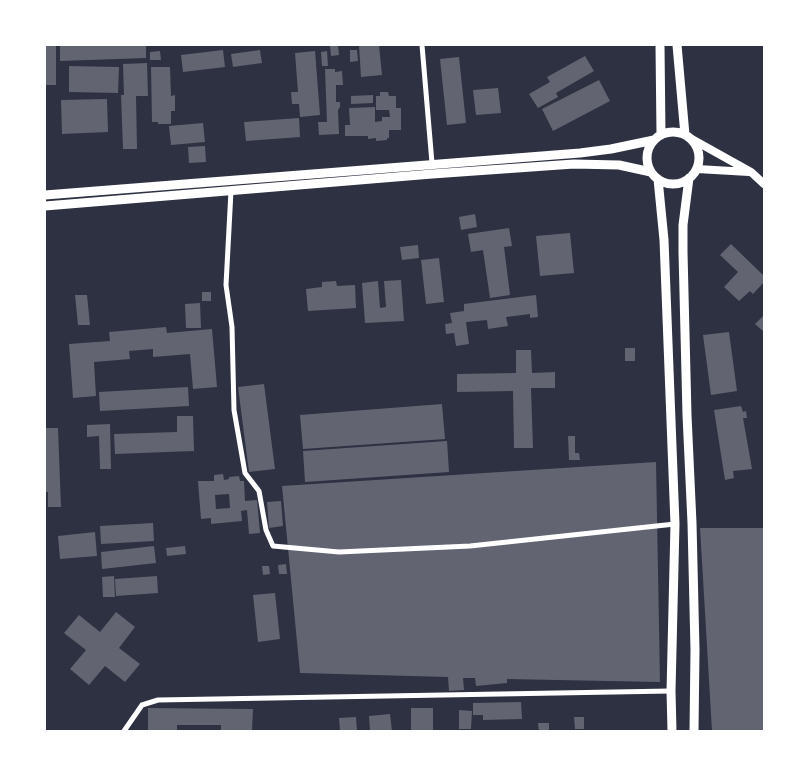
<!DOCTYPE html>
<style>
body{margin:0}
#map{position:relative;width:809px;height:776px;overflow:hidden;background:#2d3142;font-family:Karla,sans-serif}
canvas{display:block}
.frame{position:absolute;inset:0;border:46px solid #fff;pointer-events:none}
</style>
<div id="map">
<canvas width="809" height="776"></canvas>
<div class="frame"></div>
</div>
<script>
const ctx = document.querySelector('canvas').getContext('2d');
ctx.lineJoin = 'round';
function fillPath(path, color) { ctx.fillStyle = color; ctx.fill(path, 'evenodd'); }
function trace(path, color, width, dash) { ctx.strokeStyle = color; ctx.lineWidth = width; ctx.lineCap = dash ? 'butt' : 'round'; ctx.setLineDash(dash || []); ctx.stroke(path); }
fillPath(new Path2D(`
 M45,45H56V85H45Z
 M60,45H80V46L146,45V58L60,61Z
 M330,45H338L339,55L331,56Z
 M359,45H379L382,75L361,77Z
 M223,50L225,67L183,72L181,55Z
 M260,50L262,63L233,67L231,54Z
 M350,50H357L358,61L350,62Z
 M160,51L161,60H150V52Z
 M315,51L320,115L300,117L299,104H292L291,92H298L295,53Z
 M327,51L328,66H322L321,52Z
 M585,56L594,71L556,93L558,97L538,108L529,94L550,82L547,77Z
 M459,57L466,123L447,125L440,59Z
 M147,63L148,96H136L137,149H123L121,95H124L123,64Z
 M69,66L119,67L118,93L69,92Z
 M151,67H170L171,96L175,95V111H171V124H158V122H152Z
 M325,69H335V72L342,71L343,85H336V102H340V107L338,110L339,134L319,135L318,122H327Z
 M599,80L610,101L553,131L542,109Z
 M498,88L501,113L476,115L473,90Z
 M380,92H388L389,96H396V108H401V130H389V138H387V140L376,141V138L368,139V136H345V125H350L349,108L375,107V122L382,121V117H390L389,110H376V96H380Z
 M373,95V103L351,104V96Z
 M107,99L108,132L62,134L61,100Z
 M299,118L300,137L246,141L244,122Z
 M203,123L205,142L171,145L169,126Z
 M205,146L206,162L189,163L188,147Z
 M475,214L477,227L461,230L459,217Z
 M509,228L512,246L504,247L510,295L490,298L483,250L471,252L468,234Z
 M570,233L574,273L540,276L536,236Z
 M731,244L764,276V282L753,294L750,291L739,301L724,287L738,272L720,255Z
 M418,245L419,258L402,260L400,247Z
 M439,258L444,302L426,304L421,260Z
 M401,280L404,321L365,323L362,283L378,281L380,308L386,307L384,281Z
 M336,281L337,286L355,285L356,308L308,311L306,289L322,287V282Z
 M202,292H211V301H202Z
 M75,295H87L90,325H78Z
 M536,295L538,317L530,318V314L506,317L508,326L488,329L487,320L466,322L469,344L456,346L454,333L446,334L445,324L452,323L450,313L464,311V304Z
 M200,303L201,328H186L185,304Z
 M764,315V332L755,324Z
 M166,327L167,333L212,329L217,387L193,389L190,354L153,357V349L129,351L130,359L94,362L96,396L73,398L69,344L110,341L109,332Z
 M729,332L737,391L711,395L703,335Z
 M625,348H635V361H625Z
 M516,350H531L532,373L555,372V388H531L533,448H514L513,391L457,392V374L516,373Z
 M264,384L275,469L249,472L238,387Z
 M188,387L189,406L100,411L99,392Z
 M442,404L445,439L303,449L300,415Z
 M741,406L743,412L746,411L747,418H743L752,469L733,471L734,478L725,480L714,410Z
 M177,416H193L194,451L115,454L114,434L177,432Z
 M110,424L111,469H100L99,436L87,437V425Z
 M45,428H58L61,507H48V492H45Z
 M568,436H575V453H579L580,460H569Z
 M447,441L449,472L305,482L303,451Z
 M656,462L660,682L507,679V683L476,686L475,678H463L464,690L449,691L448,677L300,673L282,486Z
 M223,474L224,480L229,479V477L239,476L240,481H244L245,501L257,500L260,533L249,534L247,510L241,511L242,521L211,524V518L201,519L198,481H214V475ZM229,494L230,508L216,509L215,495Z
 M281,501L283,526L269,528L267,502Z
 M153,523L154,541L101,544L100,526Z
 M700,528H764V731H712Z
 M95,532L97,556L60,559L58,536Z
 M154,546L156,563L102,569L101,552Z
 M185,546L186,554L167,556L166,548Z
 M286,564L287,574H279L278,565Z
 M262,566H269L270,574L263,575Z
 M114,576L115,597H103L102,577Z
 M157,576L158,593L116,596L115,579Z
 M275,593L280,639L258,642L253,595Z
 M116,612L135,627L119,648L140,664L125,682L105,666L89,685L70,669L86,650L64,633L79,615L100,632Z
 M521,702L522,719L483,720V715H473V703Z
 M148,708L253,709L252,731H221V725H177V731H148Z
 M411,708H433V731H411Z
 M459,710L472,711L471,729H459Z
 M390,714L392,731H370L369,716Z
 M356,717L357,731H340L339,718Z
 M574,717H584V729H575Z
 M538,723H549V731H539Z`), '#626471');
trace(new Path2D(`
 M422,45L432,163
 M231,191L226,285L232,327L234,410L245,473L259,491L266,530L273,546L339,552L470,546L675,524
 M124,731L142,705L158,700L671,691`), '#fff', 5);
trace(new Path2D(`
 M690,138L751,172L764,184
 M697,169L749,172`), '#fff', 8);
trace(new Path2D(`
 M660,45L661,135
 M677,45L685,135
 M647 158a26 26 0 1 1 52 0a26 26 0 1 1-52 0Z
 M689,178L683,225V252L687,415L692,523L695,650L694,731
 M658,179L664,240L675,524L671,691L672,731
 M45,195L580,153L611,149L654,140
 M45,206L432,174L574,164L619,165L651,172`), '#fff', 9);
</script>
